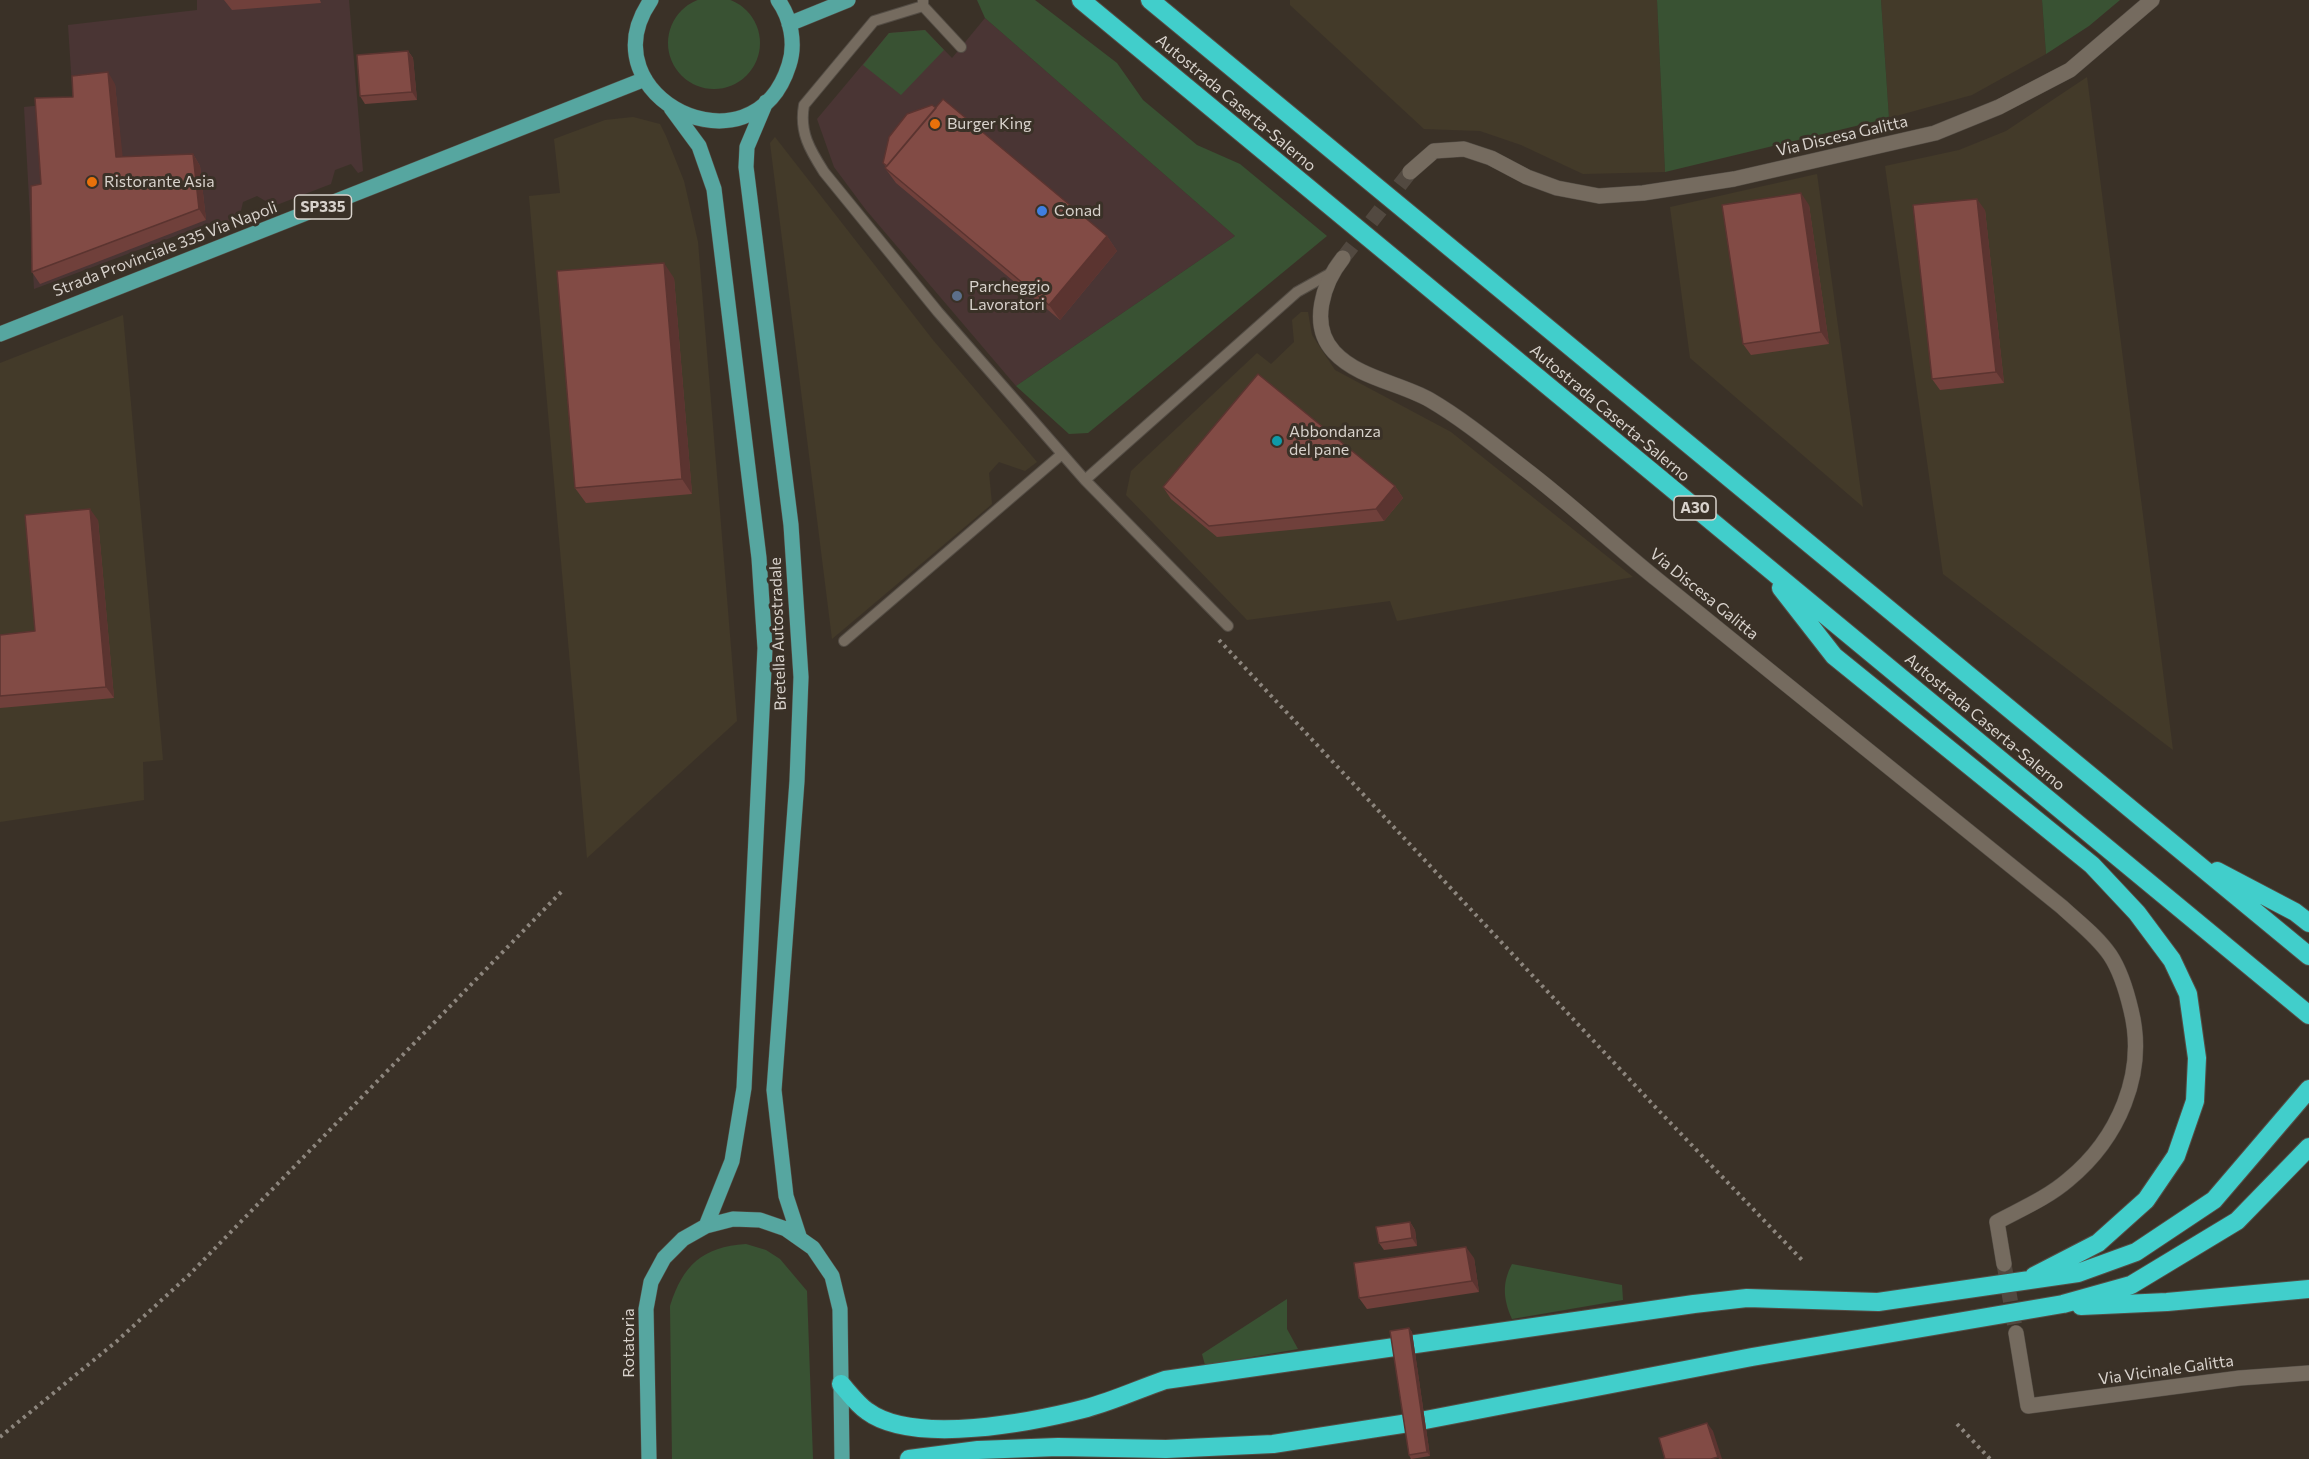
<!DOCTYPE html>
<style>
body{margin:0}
canvas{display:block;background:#3a3127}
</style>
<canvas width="2309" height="1459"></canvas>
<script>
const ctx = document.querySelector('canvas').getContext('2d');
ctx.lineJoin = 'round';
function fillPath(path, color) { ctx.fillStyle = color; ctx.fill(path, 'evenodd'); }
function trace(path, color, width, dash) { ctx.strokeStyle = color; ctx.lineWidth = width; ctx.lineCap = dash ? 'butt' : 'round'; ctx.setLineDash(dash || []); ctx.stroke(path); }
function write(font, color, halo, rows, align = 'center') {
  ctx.font = font + ' Commissioner,sans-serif'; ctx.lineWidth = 6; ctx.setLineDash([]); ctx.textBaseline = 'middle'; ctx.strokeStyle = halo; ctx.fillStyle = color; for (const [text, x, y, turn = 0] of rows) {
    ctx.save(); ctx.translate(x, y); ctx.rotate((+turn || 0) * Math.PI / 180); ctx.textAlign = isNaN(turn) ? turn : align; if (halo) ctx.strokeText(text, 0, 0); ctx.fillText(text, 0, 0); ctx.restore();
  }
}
fillPath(new Path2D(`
 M197,0H349L363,171L358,173L351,164L335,170L331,184L274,206L257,196L243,202L239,219L215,228L213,222L34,289L24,107L73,102L68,25L197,10Z
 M985,18L1235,236L1016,386L866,210L834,167L817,119L889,33L925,30L952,58Z`), '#4a3534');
fillPath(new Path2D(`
 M1290,0H1657L1665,172L1583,174L1521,145L1480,131L1424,129L1290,5Z
 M1881,0H2042L2046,54L1972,95L1889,118Z
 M2087,77L2173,750L1943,574L1885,166L1959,150L2006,131Z
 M633,117L660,124L666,136L684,181L698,242L737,721L587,858L529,196L560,193L554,139L605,120Z
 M775,137L933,340L1037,462L1025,471L999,462L989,473L992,504L832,639L770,143Z
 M1817,174L1863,507L1690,358L1670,207Z
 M1301,312H1308L1312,335L1335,370L1451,432L1633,577L1397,621L1390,601L1247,620L1126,495L1131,471L1257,353L1271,364L1294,342L1292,320Z
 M123,315L163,760L143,762L144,800L0,822V363Z`), '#433a29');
fillPath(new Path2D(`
 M668 43a46 46 0 1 1 92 0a46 46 0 1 1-92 0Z
 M977,0H1035L1117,63L1143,100L1197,145L1240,164L1327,236L1088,433L1069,434L1016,386L1235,236L985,18Z
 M1657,0H1881L1889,118L1665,172Z
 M2042,0H2120L2089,26L2046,54Z
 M925,30L944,50L901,95L863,65L889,33Z
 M746,1244L766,1250L780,1259L807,1291L813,1459H672L670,1306C683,1265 702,1247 746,1244Z
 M1512,1264L1622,1285L1623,1300L1512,1319C1503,1299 1502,1283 1512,1264Z
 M1287,1299V1329L1298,1349L1205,1365L1202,1354Z`), '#395233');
trace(new Path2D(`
 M1343,258L1410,172
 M2004,1264L2016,1333`), '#524940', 15, [15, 8]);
const lane = new Path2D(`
 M923,0V6L961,47
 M923,6L874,21L804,105C799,132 810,150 824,172L938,312L1085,480L1228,626
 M1085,480L1297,292L1331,273
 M844,641L1062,454`);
const street = new Path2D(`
 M1410,172L1434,151L1464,149L1491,158L1527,177L1557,188L1599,196L1643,193L1734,179L1935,133L1999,107L2070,70L2152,0
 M1343,258C1323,283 1309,325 1334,352C1358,378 1400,383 1430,400C1464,420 1494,445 1525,469C1571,504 1614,545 1659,581C1793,690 1927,798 2062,907C2078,922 2097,936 2110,955C2120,970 2127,993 2131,1010C2147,1074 2118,1139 2068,1180C2047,1198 2021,1209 1997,1222L2004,1264
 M2016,1333L2028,1406L2240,1378L2309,1373`);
const primary = new Path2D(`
 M651,0C584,97 753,180 789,65C796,44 791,18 778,0
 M789,24L848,0
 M766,102L747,147L746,167L791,525L801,677L797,781L774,1090L786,1196L800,1239
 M671,108L699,146L714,189L759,558L765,648L744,1088L732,1161L706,1226
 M0,334L645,79
 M649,1459L646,1309L651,1282L664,1258L683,1239L706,1226L733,1219L760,1220L786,1229L813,1248L832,1276L840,1309L842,1459`);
const highway = new Path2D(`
 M1081,0L2309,1015
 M1150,0L2309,956
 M1781,588L1834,656L2092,865L2137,913L2172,960L2188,994L2197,1058L2195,1101L2176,1156L2146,1200L2098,1243L2034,1276
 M2217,871L2295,912L2309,923
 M2081,1306L2167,1302L2309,1289
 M841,1384C849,1393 857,1404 867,1411C914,1446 1033,1422 1087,1408C1113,1401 1139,1389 1165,1380L1694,1304L1747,1298L1878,1302L2078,1273L2136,1252L2214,1200L2309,1089
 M909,1459L978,1450L1058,1447L1166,1449L1273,1444L1415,1422L1752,1357L2063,1304L2131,1285L2237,1221L2309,1147`);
trace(lane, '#544d45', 12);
trace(street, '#544d45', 16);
trace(primary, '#544d45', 16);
trace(highway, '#544d45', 20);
trace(new Path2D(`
 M1219,640L1660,1112L1802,1260
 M1957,1424L1990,1459
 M0,1437L117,1341L190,1274L563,890`), '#8d867e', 4, [3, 4.5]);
trace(lane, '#756b5f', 10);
trace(street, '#756b5f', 15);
trace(primary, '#56a6a0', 15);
trace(highway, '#41cecb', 18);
fillPath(new Path2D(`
 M224,0H320L321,3L232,10Z
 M408,51L413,58L417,100L365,104L360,96Z
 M115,84L122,157L193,154L200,166L206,220L40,284L32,272L41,184L73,97Z
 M883,163L1107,236L1117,251L1060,320L896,183L885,168L886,167Z
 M1809,205L1829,344L1751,355L1743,344Z
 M1985,210L2004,383L1940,390L1932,379Z
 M674,278L692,494L586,503L575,488Z
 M1395,486L1403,498L1384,521L1217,537L1171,499L1163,487Z
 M98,520L114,698L0,708V635L35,631Z
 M1410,1222L1415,1230L1417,1246L1384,1250L1379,1243Z
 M1474,1258L1479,1292L1367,1309L1359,1298Z
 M1409,1328L1412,1332L1430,1456L1411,1459L1409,1455Z`), '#70403b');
fillPath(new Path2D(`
 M408,51L413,58L417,100L412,92Z
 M108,72L115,84L124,169L116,157Z
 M193,154L200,166L206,220L199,209Z
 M1801,193L1809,205L1829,344L1821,332Z
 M1977,199L1985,210L2004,383L1996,372Z
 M1107,236L1117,251L1060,320L1049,305Z
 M664,263L674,278L692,494L682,479Z
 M1395,486L1403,498L1384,521L1376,509Z
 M90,509L98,520L114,698L106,687Z
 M1410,1222L1415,1230L1417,1246L1412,1238Z
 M1466,1247L1474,1258L1479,1292L1472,1281Z
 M1409,1328L1412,1332L1430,1456L1427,1452Z
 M1707,1423L1713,1431L1722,1459H1719L1718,1457Z`), '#5b3430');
const building = new Path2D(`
 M408,51L412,92L360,96L357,55Z
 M108,72L116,157L193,154L199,209L32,272L31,186L41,184L35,98L73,97L72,76Z
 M943,99L1107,236L1049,305L885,168Z
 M932,105L936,108L887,166L883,163L889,137L907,114Z
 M1801,193L1821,332L1743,344L1722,205Z
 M1977,199L1996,372L1932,379L1913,205Z
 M664,263L682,479L575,488L557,271Z
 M1258,374L1395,486L1376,509L1209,526L1163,487Z
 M90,509L106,687L0,696V635L35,631L25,515Z
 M1410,1222L1412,1238L1379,1243L1376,1227Z
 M1466,1247L1472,1281L1359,1298L1354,1263Z
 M1409,1328L1427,1452L1409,1455L1390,1331Z
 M1707,1423L1718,1457L1711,1459H1665L1659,1438Z`);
fillPath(building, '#824b45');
trace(building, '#5b3430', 1.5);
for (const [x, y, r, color] of [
 [935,124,6,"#e8710a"],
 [92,182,6,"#e8710a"],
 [1042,211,6,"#3f7fe0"],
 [957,296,6,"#5c6f8a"],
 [1277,441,6,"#0f9aa8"]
]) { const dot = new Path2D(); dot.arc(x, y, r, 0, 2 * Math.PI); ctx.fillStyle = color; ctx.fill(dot); trace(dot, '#3a3127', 2); }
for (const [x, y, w] of [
 [323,207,57],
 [1695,508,42]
]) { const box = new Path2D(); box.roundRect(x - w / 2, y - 12, w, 24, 4.5); ctx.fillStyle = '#3a3127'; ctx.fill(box); trace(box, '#d8d2cc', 1.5); }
write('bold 15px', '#d8d2cc', null, [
 ["SP335",323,207],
 ["A30",1695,508]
]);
write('16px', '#d8d2cc', '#3a3127', [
 ["Autostrada Caserta-Salerno",1236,103,40],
 ["Via Discesa Galitta",1842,136,-13],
 ["Strada Provinciale 335 Via Napoli",165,249,-21],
 ["Autostrada Caserta-Salerno",1610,413,40],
 ["Via Discesa Galitta",1704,594,39],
 ["Bretella Autostradale",778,634,-92],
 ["Autostrada Caserta-Salerno",1985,722,40],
 ["Rotatoria",629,1343,-90],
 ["Via Vicinale Galitta",2166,1370,-8]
]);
write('16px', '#d8d2cc', '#3a3127', [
 ["Burger King",947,124],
 ["Ristorante Asia",104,182],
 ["Conad",1054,211],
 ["Parcheggio",969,287],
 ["Lavoratori",969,305],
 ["Abbondanza",1289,432],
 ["del pane",1289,450]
], 'left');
</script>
